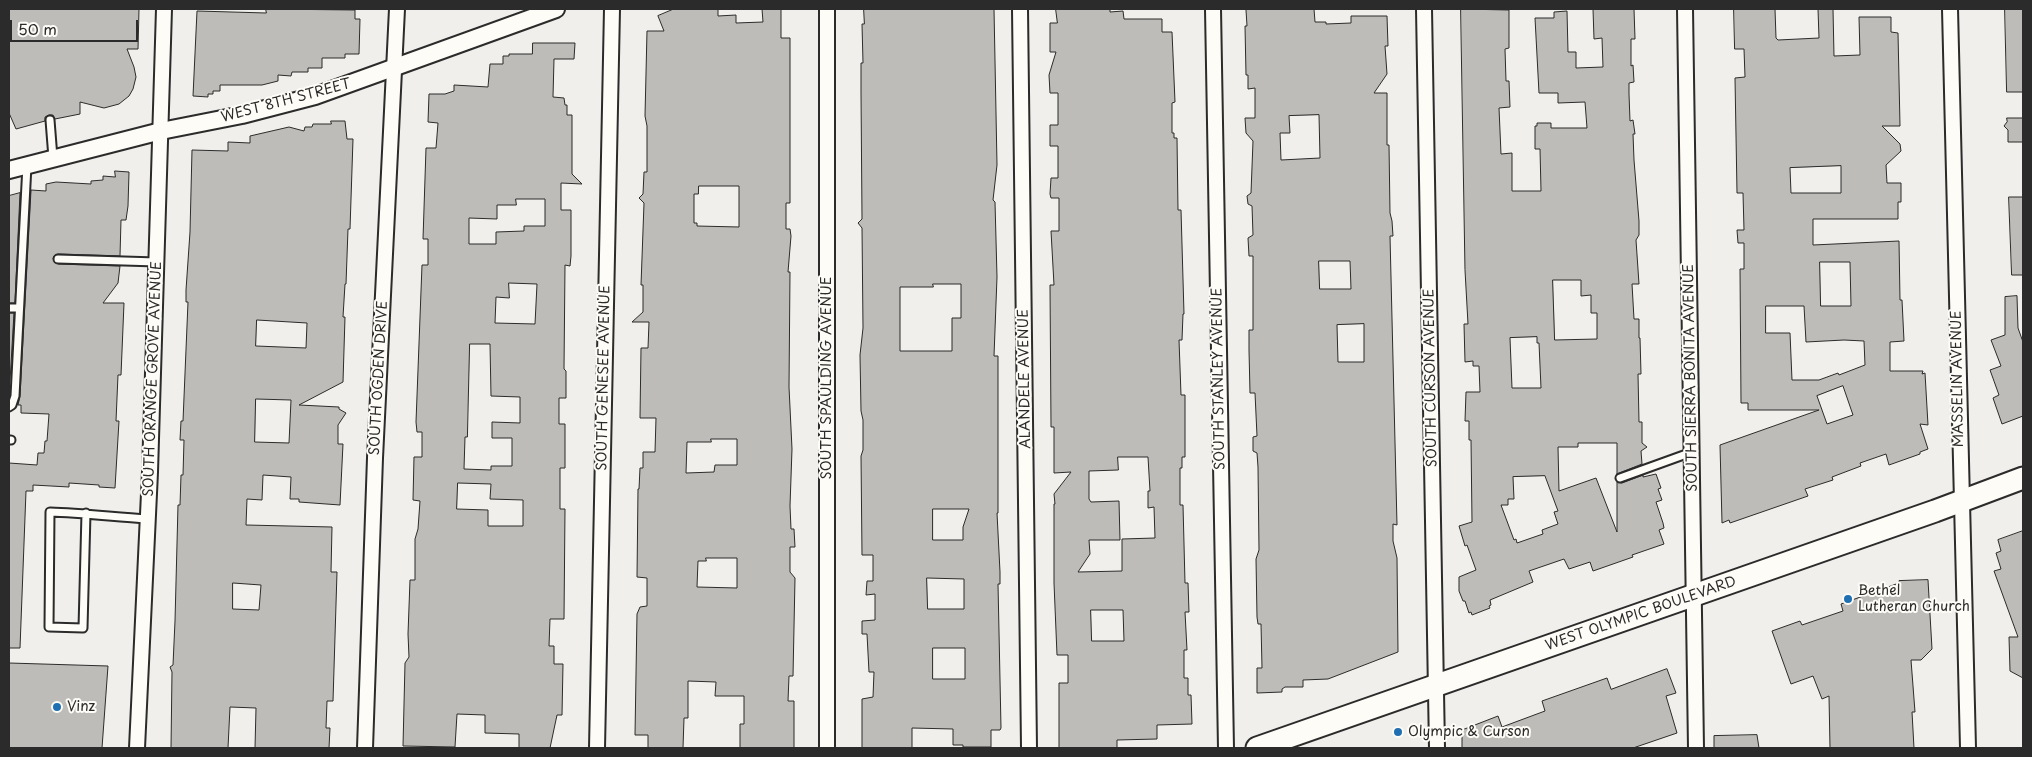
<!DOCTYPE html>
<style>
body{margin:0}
#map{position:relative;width:2032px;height:757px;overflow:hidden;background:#f0efeb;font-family:"Playpen Sans",sans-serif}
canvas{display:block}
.frame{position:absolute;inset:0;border:10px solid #2b2b2b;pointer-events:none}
.scale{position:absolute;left:10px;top:20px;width:128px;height:22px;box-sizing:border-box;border:2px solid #2b2b2b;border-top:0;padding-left:6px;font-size:15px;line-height:18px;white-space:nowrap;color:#2b2b2b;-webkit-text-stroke:4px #fdfcf7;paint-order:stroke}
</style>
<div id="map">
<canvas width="2032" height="757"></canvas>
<div class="frame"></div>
<div class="scale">50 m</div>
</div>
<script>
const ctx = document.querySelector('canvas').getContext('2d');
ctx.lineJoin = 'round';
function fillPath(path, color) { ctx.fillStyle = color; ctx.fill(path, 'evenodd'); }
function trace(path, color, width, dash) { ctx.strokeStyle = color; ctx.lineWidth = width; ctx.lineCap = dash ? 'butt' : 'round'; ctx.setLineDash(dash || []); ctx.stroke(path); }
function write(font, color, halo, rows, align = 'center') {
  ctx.font = font + ' "Playpen Sans",sans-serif'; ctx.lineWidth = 4; ctx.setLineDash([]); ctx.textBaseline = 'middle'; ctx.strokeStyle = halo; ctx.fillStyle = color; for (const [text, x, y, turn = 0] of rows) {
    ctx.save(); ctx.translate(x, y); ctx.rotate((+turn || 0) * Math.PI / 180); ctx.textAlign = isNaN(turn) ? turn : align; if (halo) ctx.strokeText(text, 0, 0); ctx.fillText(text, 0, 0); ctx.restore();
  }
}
const building = new Path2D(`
 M9,9H139L138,49H127L134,67L136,77L133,89L129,96L119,104L104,108L80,102V114L55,119L53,115H49L45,117V121L16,129L9,113Z
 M266,9L355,10V19H360L359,54H345V58H322V68H308V72H292L291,76L278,75V81L262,85H220V91H213V94H208V97L193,96L197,11L266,13Z
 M674,9H718V16L736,15V23L763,22L762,9H781V38H790V203H786V229H790L791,236L788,272H790L789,387L792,449L790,506L791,529H794L795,547H790V572L795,578L793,676H789L788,701H794V748H740V724H744V696H715L716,682L688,681V718H684L683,748H648V735H635L637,614L640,607L647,606V578L637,577L638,489H639L640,468H643V452H655L656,418H640L641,348H648L649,322H632L643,312V285H641L644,203L639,198L643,194L644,172H647V126L645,116L647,31H664L658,16ZM699,186H739V227L697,226V223H694V194H698ZM711,439H737V465H715L714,472L686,473L687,442H711ZM706,558H737V588L697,587L698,561H706Z
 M864,9H994L997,165L993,200L995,202L997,277L994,356H998V513H997L1000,572V584H998L1001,728L1000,730H991V747H963V745H953V729L912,728V748H862V699L873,697L874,672H869L867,634H862V621L875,620V594L866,595L867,581H873V555H862L861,456L863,450V420L861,411L860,355L863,328L862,228L858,223L862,219L861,93V63H863L862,24H864ZM933,284H961V318H952V351H900V287H933ZM933,509H969L963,527V540H933ZM927,578L964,579V609H928ZM933,648H965V679H933Z
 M1056,9H1110V12L1123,11L1124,19H1162V32H1172L1175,102L1172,103V133H1174V138H1177L1178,210H1181L1184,314H1183L1182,340H1179L1181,395H1185V457H1182V468H1180V505H1183L1185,583H1188L1189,612H1185L1187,650H1184V678H1188V695H1191L1192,724L1157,725V739L1117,740V748H1059V683H1068V655H1057L1054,583V504H1055L1054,494L1071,472L1054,473V427H1051L1050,285H1054L1051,231H1059V198H1051L1050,194L1051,178H1058V146H1050V125H1058V93H1050L1049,75L1056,52H1050V23H1057ZM1118,457H1148L1150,491H1148V508L1154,507L1155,538L1122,539V571L1078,572L1090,554L1089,540H1120L1119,501L1091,502L1089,499V471L1118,470ZM1091,610H1123L1124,641H1092Z
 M1249,9H1314L1315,22H1326V24L1351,23V16H1387L1388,46H1385L1387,74L1374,93H1387V145H1389L1390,213L1392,221L1393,236H1390L1397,525L1393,524V541L1397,558L1398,652L1328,679L1303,680V687H1285L1282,689V692L1257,693V668H1262L1261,624H1258L1257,617L1256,559L1259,550L1258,467L1257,453L1253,451V437L1257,436L1255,393H1250L1249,350V330H1253V256H1249L1248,238L1253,235L1252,206L1248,204L1247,196L1251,193L1253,141L1246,133L1245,118H1255V88L1248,89V75H1246L1245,26H1247L1246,10ZM1319,115L1320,158L1281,160L1280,133H1290L1289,116ZM1319,261H1350L1351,289H1320ZM1364,324V362H1338L1337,325Z
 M1461,9L1509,10V48L1505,49L1506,81H1509L1510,107L1499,108L1501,154L1512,153V191H1541L1540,149H1535V126H1537V123H1551V128H1587L1585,102L1558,103V93H1539L1535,18H1554V12L1567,11L1568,52H1576V68L1603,67L1602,38L1594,39L1593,9H1634L1635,39H1631V66L1633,65L1634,82L1629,83V94L1630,121L1633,120L1635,134H1633L1634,160L1639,221V235L1636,240L1639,284H1632L1634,319H1639V338H1640L1641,374H1638L1639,422H1642V443L1647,447L1641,451L1642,464L1617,474V443H1578V447H1558L1559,491L1596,478L1617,532V482L1622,483L1643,475V477L1656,474L1661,488L1658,489L1662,500L1656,502L1663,523L1664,528L1659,530L1664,544L1632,555L1633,557L1593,571L1590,562L1569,569L1564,559L1529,571L1533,582L1490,600L1491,605L1489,606L1490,608L1472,615L1471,612L1469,613L1465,601H1463L1459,591V577L1476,570L1467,545L1465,546L1459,526L1472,522L1471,440H1469V421H1465L1466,392H1480L1479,366H1473V361L1465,362L1464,324H1468L1465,270ZM1553,280H1581V296L1591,295V313H1597V339L1555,340ZM1537,337V343H1539L1541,388H1512L1510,338ZM1545,476L1558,511L1554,512L1558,524L1542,530L1543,534L1517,543L1516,539L1514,540L1501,505H1508V499H1514L1513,477Z
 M1734,9H1775L1776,38L1778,40L1819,38L1818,9H1833L1834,56L1860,55L1859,17H1891V32L1898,33L1900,126H1882L1900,144L1901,151L1886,165L1887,183H1901V202H1898V219H1813V245L1899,241L1900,300H1902L1904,341L1890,342V371H1923L1922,374L1925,373L1928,425L1920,424L1928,449L1920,452V454L1889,465L1886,454L1860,463L1861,466L1832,477L1833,480L1805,489L1808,496L1730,523L1729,520L1722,523L1720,445L1819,410H1748V403H1741L1740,269H1744V243H1738L1737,230H1744L1743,193H1737L1735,78L1745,77L1744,49H1735ZM1841,166V193H1791L1790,168ZM1820,262H1850L1851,306H1821ZM1766,306H1804L1806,342L1844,340L1864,341L1865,365L1839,375L1838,373L1819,380H1792L1790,333H1766ZM1843,386L1853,415L1827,424L1817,396Z
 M2005,9H2023V92H2007Z
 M533,43H575L574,59H554L553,97L564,98L565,105H567V115H572V174L582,184L561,183V210H571V256L570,266L565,265L564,369L566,371V398H559V424H565V468H560V509H565L564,619H550L549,646H554V664H563L562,715H557L550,748H519V734L485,733V715L457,714L455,747L403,746L405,663L409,657L408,634L410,580H415V539L418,529L420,501L413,500L414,457H422V432H417L416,422L422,265H428V239H423L426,148H436L438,123L428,122L429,94H445L454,91V85L488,87L490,64H503V56H509V54H532ZM516,199H545V226H524V231L496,232V244H469V218L497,219V205H516ZM509,283L537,284L535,324L495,323L496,297L509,298ZM470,344H490L491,396L520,397V423L492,422V438H512V466H491V470L464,469L465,437H467ZM458,483L491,484L490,499L523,500V526H488V510L457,509Z
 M2007,118H2023V142H2008V130L2004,126L2007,122Z
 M331,121H345L347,139H353L350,229H348L346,284H345L343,317H345L343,382L299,405L339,407V409L346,413L338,425V444H343L340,505L299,502V499H290L291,477L263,475L262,500L247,499L246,525L332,527L331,572H337L333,701H327L326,728H330L329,748H255L256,708L230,707L228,748H171L172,672L170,667L173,665L175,621L178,505H180L181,475H183L184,440H180L181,421H183L188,302H186V290L190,232L192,150L228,151V142L250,143V136L289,127L304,131L305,127H312L313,124H331ZM257,320L307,323L306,348L256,346ZM256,399L291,400L289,443L255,442ZM233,583L261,585L259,610L233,609Z
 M115,171L129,172L128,206L126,220H121L120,256L58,254L54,256L53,259L58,264L120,266L118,283L103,303H124L121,375H118L116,421H119L115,488L99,487V485L69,483V487L33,485V491H26L20,648H9V463L37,465L38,453H44L45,441H47L49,414L21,413V405H18L20,396L31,190L46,191V184L56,182L91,184V181L103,180V176L115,177Z
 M20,193L15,303H9V196Z
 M2009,197H2023V275H2012Z
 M2017,296L2018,328L2023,342V416L2002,424L1993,398L1999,395L1990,370L2001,366L1991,340L2005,335V297Z
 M9,313H14L9,398Z
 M2023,531V678L2010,671L2009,637H2018L1994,571L2001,569L1996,553L2001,551L1998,540Z
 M1928,580L1932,649L1921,660H1911L1915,712H1912L1914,748H1830L1829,696L1822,699L1813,676L1791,684L1772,631L1800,621L1802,625L1843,611L1841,604L1899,583V581Z
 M9,663L108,666L102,748H9Z
 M1667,669L1676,693L1666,696L1677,733L1633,748H1462V730L1498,716L1502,727L1545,711L1542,701L1607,678L1611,689Z
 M1757,735L1759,748H1714V736Z`);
fillPath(building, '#bdbcb8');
trace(building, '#2b2b2b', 1);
const service = new Path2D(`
 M50,120L53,158
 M58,259L157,262
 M9,308H19
 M9,407L12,405L15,396L27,165
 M9,440H11
 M1620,478L1692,452
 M86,513L83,628L49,627L50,512C82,513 115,517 147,519`);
const minor = new Path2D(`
 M1020,9L1029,748
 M1213,9L1226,748
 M1424,9L1437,748
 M1685,9L1696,748
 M1950,9L1968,748
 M137,748L150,472L164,9
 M365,748L375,458L397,9
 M597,748L612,9
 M827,748V9`);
const tertiary = new Path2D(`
 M9,170L161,131L242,115L315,96L556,9`);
const primary = new Path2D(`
 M1257,748L1935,511L2023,478`);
trace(service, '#2b2b2b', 11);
trace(minor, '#2b2b2b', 18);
trace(tertiary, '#2b2b2b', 20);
trace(primary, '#2b2b2b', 25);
trace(service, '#fdfcf7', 7);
trace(minor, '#fdfcf7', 14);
trace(tertiary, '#fdfcf7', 16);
trace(primary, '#fdfcf7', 21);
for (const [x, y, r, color] of [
 [1848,599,5,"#1f6fb2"],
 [57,707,5,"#1f6fb2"],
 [1398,732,5,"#1f6fb2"]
]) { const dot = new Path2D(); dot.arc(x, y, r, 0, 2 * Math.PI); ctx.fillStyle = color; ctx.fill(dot); trace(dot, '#fdfcf7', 2); }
write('14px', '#2b2b2b', '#fdfcf7', [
 ["WEST 8TH STREET",286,101,-15],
 ["SOUTH OGDEN DRIVE",379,378,-87],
 ["SOUTH GENESEE AVENUE",604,378,-89],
 ["SOUTH SPAULDING AVENUE",827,378,-90],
 ["SOUTH CURSON AVENUE",1431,378,-91],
 ["SOUTH SIERRA BONITA AVENUE",1691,378,-91],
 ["SOUTH ORANGE GROVE AVENUE",153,379,-88],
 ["ALANDELE AVENUE",1025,379,-91],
 ["SOUTH STANLEY AVENUE",1219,379,-91],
 ["MASSELIN AVENUE",1958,379,-91],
 ["WEST OLYMPIC BOULEVARD",1641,614,-19]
]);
write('14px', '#2b2b2b', '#fdfcf7', [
 ["Bethel",1858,591],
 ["Lutheran Church",1858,607],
 ["Vinz",67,707],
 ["Olympic & Curson",1408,732]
], 'left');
</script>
